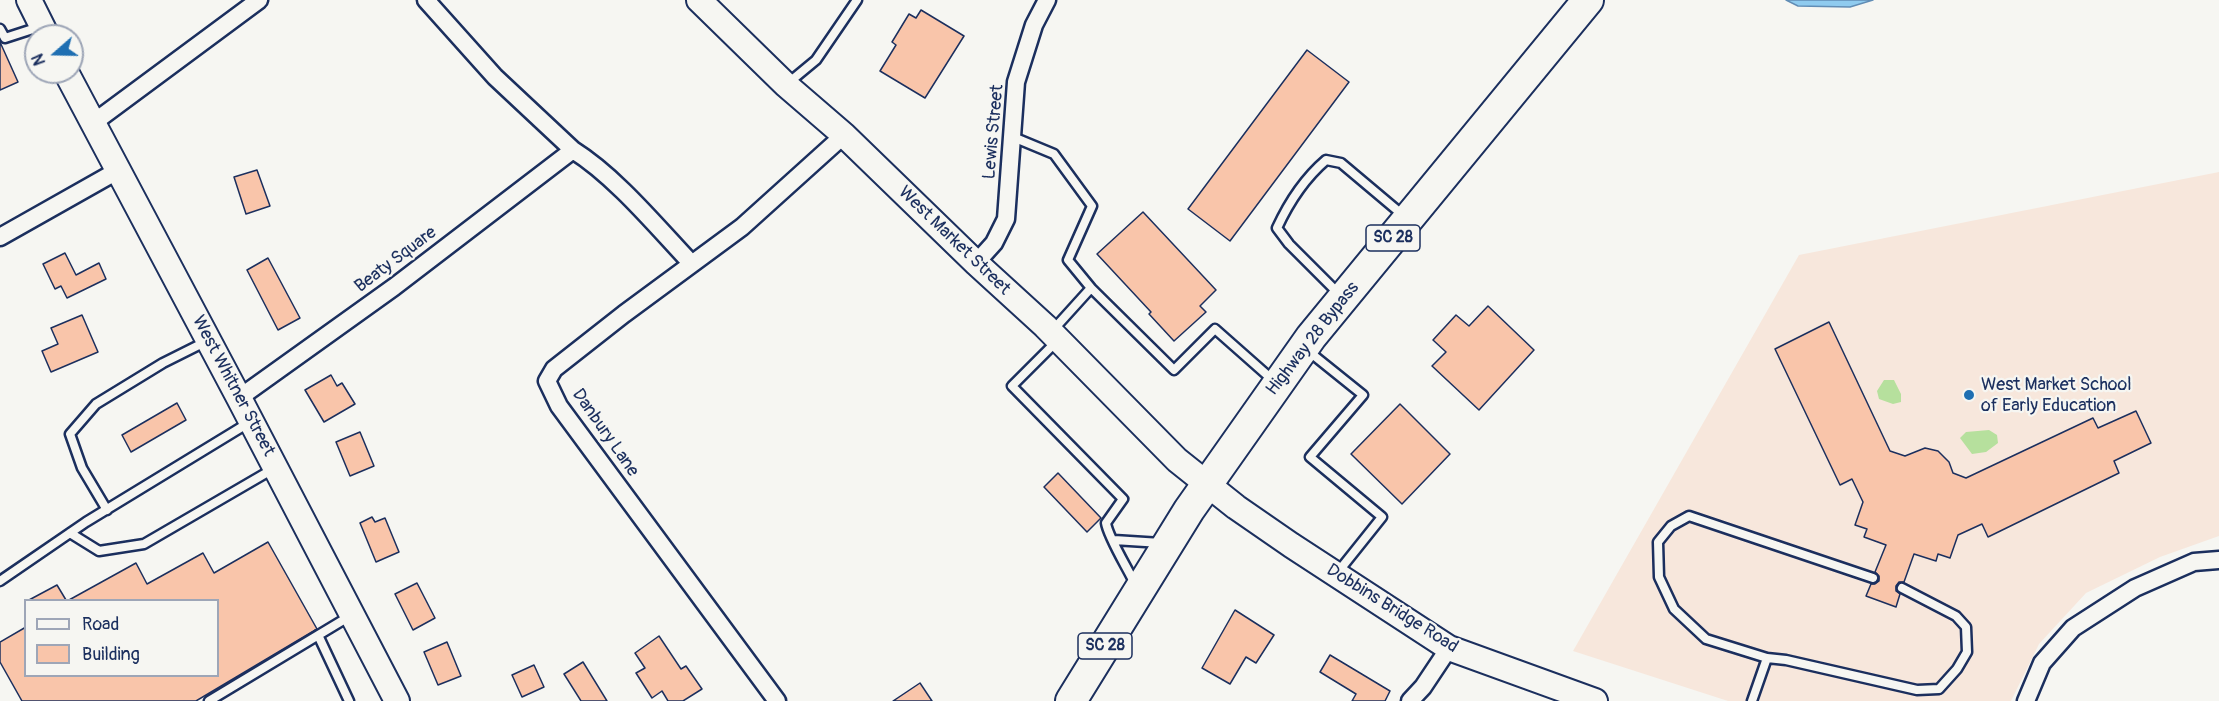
<!DOCTYPE html>
<style>
body{margin:0}
#map{position:relative;width:2219px;height:701px;overflow:hidden;background:#f6f6f2;font-family:Pangolin,sans-serif}
canvas{display:block}
.legend{position:absolute;left:24px;top:599px;width:195px;height:78px;box-sizing:border-box;background:#f6f6f2;border:2px solid #9ea6b7;margin:0;padding:8px 10px;list-style:none;font-size:18px;color:#1b2f5e}
.legend li{display:flex;align-items:center;gap:12px;height:30px}
.legend b{width:30px;border:2px solid #9ea6b7}
.north{position:absolute;left:24px;top:24px;width:60px;height:60px;box-sizing:border-box;background:#f6f6f2;border:2px solid #9ea6b7;border-radius:50%;rotate:250deg;font-size:16px;font-weight:700;line-height:24px;text-align:center;color:#1b2f5e}
.north::after{content:'';display:block;margin:auto;width:21px;height:27px;background:#1f6fb2;clip-path:polygon(50% 0,100% 100%,50% 72%,0 100%)}
</style>
<div id="map">
<canvas width="2219" height="701"></canvas>
<ul class="legend">
<li><b style="height:8px;background:#f6f6f2"></b>Road</li>
<li><b style="height:16px;background:#f9c5aa"></b>Building</li>
</ul>
<div class="north">N</div>
</div>
<script>
const ctx = document.querySelector('canvas').getContext('2d');
ctx.lineJoin = 'round';
function fillPath(path, color) { ctx.fillStyle = color; ctx.fill(path, 'evenodd'); }
function trace(path, color, width, dash) { ctx.strokeStyle = color; ctx.lineWidth = width; ctx.lineCap = dash ? 'butt' : 'round'; ctx.setLineDash(dash || []); ctx.stroke(path); }
function write(font, color, halo, rows, align = 'center') {
  ctx.font = font + ' Pangolin,sans-serif'; ctx.lineWidth = 4.5; ctx.setLineDash([]); ctx.textBaseline = 'middle'; ctx.strokeStyle = halo; ctx.fillStyle = color; for (const [text, x, y, turn = 0] of rows) {
    ctx.save(); ctx.translate(x, y); ctx.rotate((+turn || 0) * Math.PI / 180); ctx.textAlign = isNaN(turn) ? turn : align; if (halo) ctx.strokeText(text, 0, 0); ctx.fillText(text, 0, 0); ctx.restore();
  }
}
fillPath(new Path2D(`
 M2219,172V536L2160,557L2086,593L2039,644L2011,701H1728L1573,651L1799,255Z`), '#f7e7dc');
fillPath(new Path2D(`
 M1884,380H1894L1901,394V402L1893,404L1879,399L1877,391Z
 M1989,430L1997,435L1998,443L1986,452L1972,454L1960,438L1966,432Z`), '#b6e09d');
const water = new Path2D(`
 M1786,0H1873L1850,7L1798,6Z`);
fillPath(water, '#8fcbef');
trace(water, '#618db5', 1.5);
const building = new Path2D(`
 M921,10L964,36L925,98L880,71L896,45L892,42L909,14L916,18Z
 M0,42L18,82L0,90Z
 M1307,50L1349,82L1230,241L1188,209Z
 M257,170L270,206L246,214L234,177Z
 M1143,212L1216,290L1200,306L1206,312L1174,341L1149,314L1151,312L1097,254Z
 M65,253L76,275L99,263L106,279L67,298L61,286L55,289L43,264Z
 M268,258L300,318L278,330L247,270Z
 M1488,306L1534,350L1479,410L1432,366L1446,352L1433,340L1456,315L1469,326Z
 M82,315L98,352L51,372L42,351L58,344L51,328Z
 M1829,322L1890,451L1905,456L1925,448L1938,451L1949,462L1953,473L1966,478L2093,418L2098,428L2136,411L2151,443L2114,461L2119,473L1988,537L1982,524L1958,535L1950,558L1938,554L1936,561L1914,554L1904,582H1899L1896,586V591L1900,594L1896,607L1866,596L1871,584H1875L1879,581V576L1875,572L1886,545L1864,537L1867,529L1855,525L1863,502L1852,479L1840,485L1775,349Z
 M331,375L337,386L342,383L355,404L324,422L305,390Z
 M177,403L186,420L131,452L122,435Z
 M1400,404L1450,454L1402,504L1351,454Z
 M360,432L374,466L350,476L336,442Z
 M1058,473L1101,518L1087,532L1044,487Z
 M372,517L375,522L385,518L399,552L376,562L360,523Z
 M268,542L317,629L196,701H22L0,662V642L26,627V675H218V600H69L136,563L147,584L203,553L214,573Z
 M417,583L435,618L413,630L395,594Z
 M57,585L66,600H29Z
 M1235,610L1274,635L1256,663L1246,657L1230,684L1202,668Z
 M659,636L681,669L686,666L702,689L683,701H668L662,691L652,698L636,673L645,668L635,653Z
 M447,642L461,676L438,685L424,652Z
 M1330,655L1390,691L1385,701H1352L1356,694L1320,672Z
 M583,662L607,701H581L564,674Z
 M534,665L544,687L522,697L512,675Z
 M920,683L932,701H893Z`);
fillPath(building, '#f9c5aa');
trace(building, '#1b2f5e', 1.5);
const lane = new Path2D(`
 M0,29L5,38L39,27
 M787,84L816,60L857,0
 M1013,137L1054,154L1092,206L1068,260L1091,288
 M1339,294L1289,244L1277,228C1289,202 1305,178 1326,160L1341,163L1404,216
 M1053,330L1091,288L1174,370L1215,329L1275,382
 M1056,342L1012,386L1123,499L1106,523C1108,537 1128,569 1135,584
 M1307,350L1363,395L1310,457L1382,517L1338,572
 M107,510L82,468L70,434L96,404L163,363L205,342
 M70,533L99,551L144,544L273,469
 M1114,540L1161,543
 M1873,578L1689,516L1671,526L1658,542L1659,577L1674,609L1706,639L1767,658L1786,660L1917,690L1939,689L1957,669L1967,652L1966,627L1956,616L1902,588
 M0,581L86,522L250,422
 M318,635L349,701
 M209,701L350,616
 M1752,701L1767,658`);
const street = new Path2D(`
 M426,0L495,77L573,150C616,177 657,227 692,264
 M93,123L259,0
 M0,237L117,171
 M976,263L994,243L1006,219L1016,82L1034,25L1047,0
 M239,398L394,287L573,150
 M777,701L559,406L547,381L554,369L624,314L742,227L844,135
 M1410,701L1423,687L1449,648
 M2026,701L2042,663L2073,628L2135,588L2194,562L2219,560`);
const secondary = new Path2D(`
 M29,0L47,36
 M699,0L786,85L844,135L976,263L1045,326L1177,460L1236,507L1291,545L1449,648L1595,701
 M66,72L239,398L397,701`);
const highway = new Path2D(`
 M1071,701L1189,510L1311,337L1588,0`);
trace(lane, '#1b2f5e', 13);
trace(street, '#1b2f5e', 21);
trace(secondary, '#1b2f5e', 28);
trace(highway, '#1b2f5e', 34);
trace(lane, '#f6f6f2', 8);
trace(street, '#f6f6f2', 16);
trace(secondary, '#f6f6f2', 24);
trace(highway, '#f6f6f2', 30);
for (const [x, y, r, color] of [
 [1969,395,6,"#1f6fb2"]
]) { const dot = new Path2D(); dot.arc(x, y, r, 0, 2 * Math.PI); ctx.fillStyle = color; ctx.fill(dot); trace(dot, '#f6f6f2', 2); }
for (const [x, y, w] of [
 [1393,238,54],
 [1105,646,54]
]) { const box = new Path2D(); box.roundRect(x - w / 2, y - 13, w, 26, 4.5); ctx.fillStyle = '#f6f6f2'; ctx.fill(box); trace(box, '#1b2f5e', 1.5); }
write('bold 16px', '#1b2f5e', null, [
 ["SC 28",1393,238],
 ["SC 28",1105,646]
]);
write('18px', '#1b2f5e', '#f6f6f2', [
 ["Lewis Street",994,132,-85],
 ["West Market Street",954,241,44],
 ["Beaty Square",396,260,-37],
 ["Highway 28 Bypass",1313,339,-52],
 ["West Whitner Street",233,386,62],
 ["Danbury Lane",605,433,55],
 ["Dobbins Bridge Road",1392,609,32]
]);
write('18px', '#1b2f5e', '#f6f6f2', [
 ["West Market School",1981,385],
 ["of Early Education",1981,406]
], 'left');
</script>
